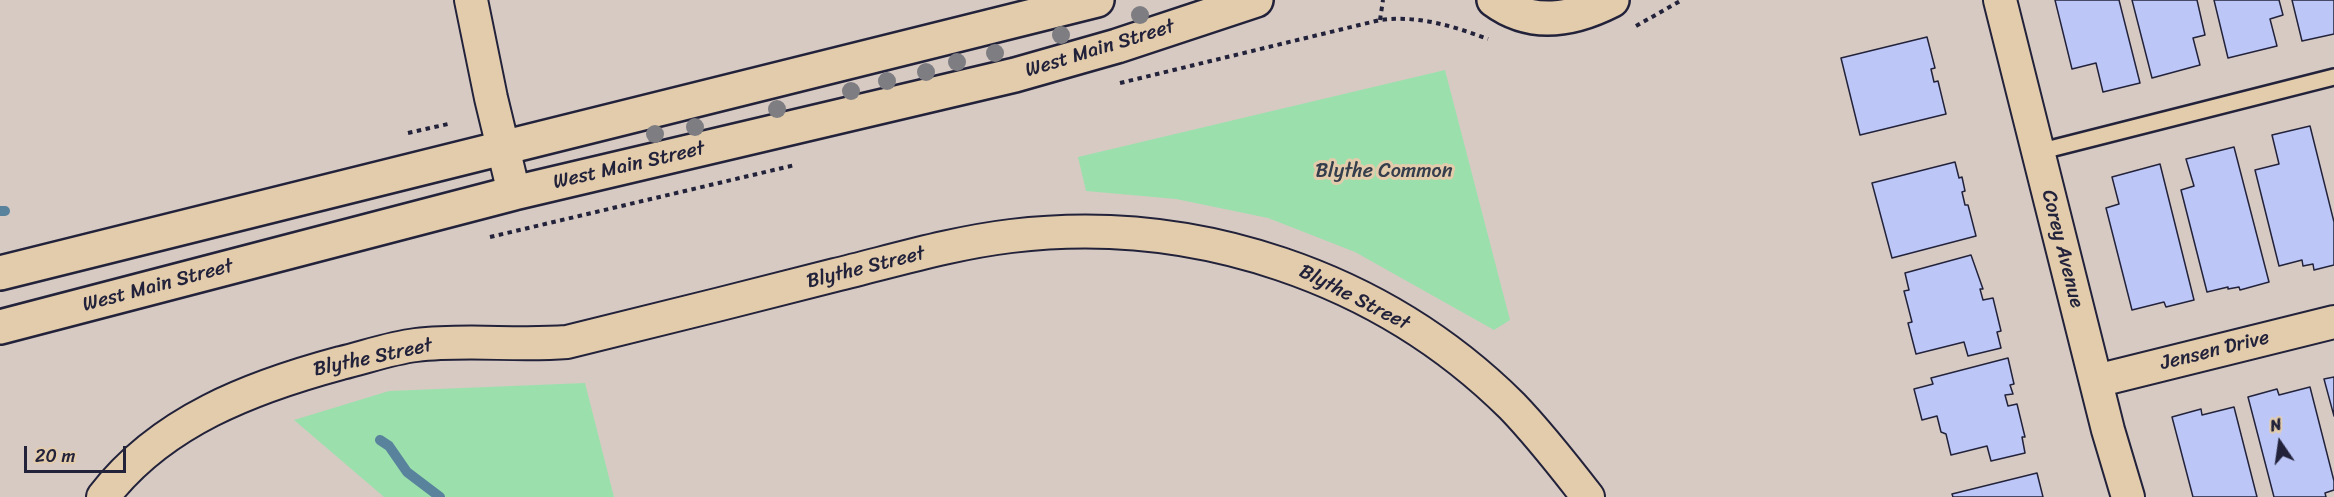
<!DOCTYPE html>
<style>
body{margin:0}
#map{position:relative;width:2334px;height:497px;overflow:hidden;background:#d7cac3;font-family:Sriracha,sans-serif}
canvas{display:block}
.north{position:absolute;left:2250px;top:413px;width:60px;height:60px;-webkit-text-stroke:4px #e3ccac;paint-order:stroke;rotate:347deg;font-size:16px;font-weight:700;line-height:24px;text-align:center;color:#22223b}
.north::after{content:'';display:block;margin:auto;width:21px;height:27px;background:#22223b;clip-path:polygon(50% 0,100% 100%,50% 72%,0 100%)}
.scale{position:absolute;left:24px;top:446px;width:102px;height:27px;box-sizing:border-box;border:3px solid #22223b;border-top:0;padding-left:8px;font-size:18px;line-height:21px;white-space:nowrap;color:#22223b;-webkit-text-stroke:4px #e3ccac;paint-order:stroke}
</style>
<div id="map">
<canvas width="2334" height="497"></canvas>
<div class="north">N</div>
<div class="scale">20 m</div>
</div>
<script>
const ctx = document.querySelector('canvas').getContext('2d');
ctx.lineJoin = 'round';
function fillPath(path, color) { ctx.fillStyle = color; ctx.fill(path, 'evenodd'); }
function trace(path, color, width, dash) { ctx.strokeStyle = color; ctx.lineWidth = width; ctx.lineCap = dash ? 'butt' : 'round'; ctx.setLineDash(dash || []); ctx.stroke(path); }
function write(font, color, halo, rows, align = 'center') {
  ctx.font = font + ' Sriracha,sans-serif'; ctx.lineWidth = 6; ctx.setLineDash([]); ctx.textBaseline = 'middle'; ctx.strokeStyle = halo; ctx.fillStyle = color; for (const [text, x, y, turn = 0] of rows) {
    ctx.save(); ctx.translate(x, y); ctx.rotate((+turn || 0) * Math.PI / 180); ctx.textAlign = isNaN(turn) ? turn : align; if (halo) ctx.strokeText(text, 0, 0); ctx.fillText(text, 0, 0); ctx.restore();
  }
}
fillPath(new Path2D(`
 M1445,70L1510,320L1494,330L1355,252L1268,218L1176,199L1086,191L1078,157Z
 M585,383L614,497H384L294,420L389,391Z`), '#9be0ac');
trace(new Path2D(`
 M0,211H5
 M380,440L389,446L407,472L440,497`), '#59839d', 10);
const building = new Path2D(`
 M2055,0H2119L2140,83L2103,92L2096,63L2072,69Z
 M2132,0H2197L2205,35L2193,38L2200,65L2152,78Z
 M2214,0H2279L2283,15L2270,19L2277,46L2228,58Z
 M2292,0H2334V34L2302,41Z
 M1927,37L1935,68L1931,69L1934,82L1938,81L1946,114L1860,135L1841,58Z
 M2310,126L2334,222V265L2314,270L2313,264L2303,266L2302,260L2279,266L2255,170L2279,164L2272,135Z
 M2234,147L2269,282L2240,290L2239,287L2228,289V287L2207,292L2181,190L2194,186L2186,159Z
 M1955,162L1959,178L1962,177L1965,191L1962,192L1965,205H1968L1976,236L1892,258L1872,183Z
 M2160,164L2194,300L2166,307L2164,302L2132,310L2106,208L2119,204L2112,177Z
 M1971,255L1983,289H1980L1983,300L1993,298L2001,331L1997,332L2001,348L1968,356L1964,342L1916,354L1908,323L1912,322L1904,291L1909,290L1905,273Z
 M2008,358L2014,384L2010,385L2013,394L2005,395L2008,406L2017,404L2025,437H2022L2025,453L1991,461L1987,446L1951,455L1946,434L1941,432L1937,416L1922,420L1914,389L1933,384L1931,378Z
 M2334,377V416L2324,379Z
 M2310,387L2334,481V490L2325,493L2326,497H2274L2248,397L2277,389L2279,395Z
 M2234,407L2257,497H2193L2172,417L2201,409L2202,415Z
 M2037,473L2043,497H1953L1952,494Z`);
fillPath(building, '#bcc7f8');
trace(building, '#22223b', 1.5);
const service = new Path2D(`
 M2038,152L2334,77`);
const minor = new Path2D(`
 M471,0L491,98L514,193
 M2000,0L2108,430L2128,497
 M2096,381L2334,322
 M103,497C161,421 252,387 341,363C366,357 391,348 416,345C466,339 517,346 567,342C656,320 746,298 835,275C893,261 952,243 1011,236C1194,214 1381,276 1512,406C1539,434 1564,466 1588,497`);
const tertiary = new Path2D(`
 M1494,0C1532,28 1573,20 1612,0
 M0,273L1097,0
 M0,327L514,193L1015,75L1117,46L1256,0`);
trace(service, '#22223b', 20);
trace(minor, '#22223b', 36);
trace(tertiary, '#22223b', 38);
trace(new Path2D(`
 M1380,20L1383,0
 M1636,26L1682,0
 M1120,83L1380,20C1418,15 1453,26 1488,39
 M408,133L448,124
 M490,237L795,165`), '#22223b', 4, [4.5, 4.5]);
trace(service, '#e3ccac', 15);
trace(minor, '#e3ccac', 32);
trace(tertiary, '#e3ccac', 33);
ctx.fillStyle = '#7d7d82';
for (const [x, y] of [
 [1140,15],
 [1061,35],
 [995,53],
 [957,62],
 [926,72],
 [887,81],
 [851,91],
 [777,109],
 [695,127],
 [655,134]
]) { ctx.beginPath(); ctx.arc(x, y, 9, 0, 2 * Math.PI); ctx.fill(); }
write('20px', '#22223b', '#e3ccac', [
 ["West Main Street",1100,49,-17],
 ["West Main Street",629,166,-13],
 ["Corey Avenue",2062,249,76],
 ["Blythe Street",866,268,-14],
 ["West Main Street",158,286,-15],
 ["Blythe Street",1354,298,27],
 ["Jensen Drive",2215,351,-14],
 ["Blythe Street",373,358,-12]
]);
write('20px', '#343e4c', '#e3ccac', [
 ["Blythe Common",1384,172]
]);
</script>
